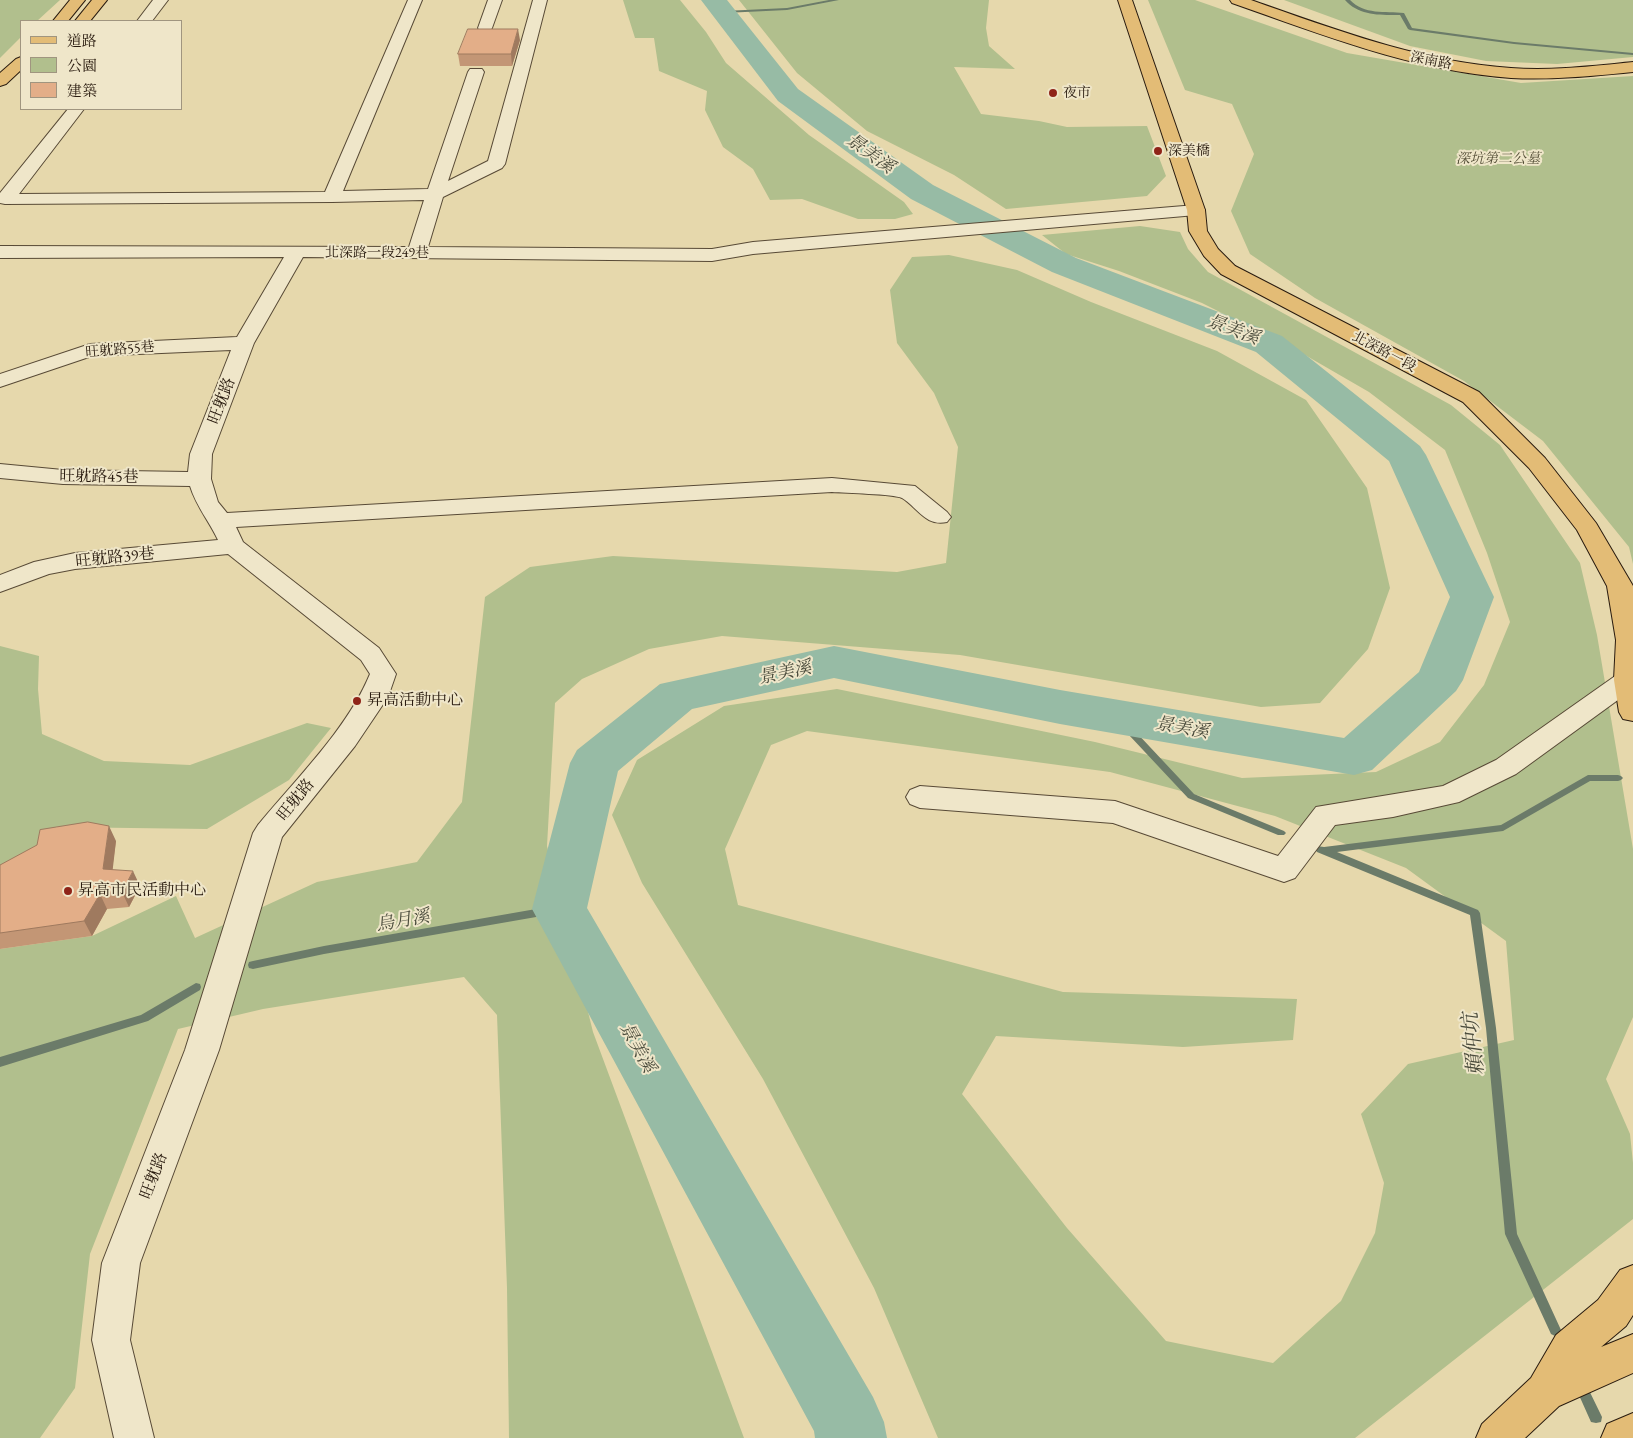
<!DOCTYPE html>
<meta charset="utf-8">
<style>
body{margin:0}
#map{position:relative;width:1633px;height:1438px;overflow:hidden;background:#e6d8ac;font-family:"EB Garamond","Noto Serif TC",serif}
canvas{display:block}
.legend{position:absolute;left:20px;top:20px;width:162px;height:90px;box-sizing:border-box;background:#efe6c9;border:1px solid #a0957f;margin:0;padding:6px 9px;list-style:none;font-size:15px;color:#291b0f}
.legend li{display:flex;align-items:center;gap:10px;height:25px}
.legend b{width:25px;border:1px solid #a0957f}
</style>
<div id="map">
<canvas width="1633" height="1438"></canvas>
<ul class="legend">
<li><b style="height:6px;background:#e3bc76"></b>道路</li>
<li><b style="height:14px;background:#b1bf8d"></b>公園</li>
<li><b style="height:14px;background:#e3ae88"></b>建築</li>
</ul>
</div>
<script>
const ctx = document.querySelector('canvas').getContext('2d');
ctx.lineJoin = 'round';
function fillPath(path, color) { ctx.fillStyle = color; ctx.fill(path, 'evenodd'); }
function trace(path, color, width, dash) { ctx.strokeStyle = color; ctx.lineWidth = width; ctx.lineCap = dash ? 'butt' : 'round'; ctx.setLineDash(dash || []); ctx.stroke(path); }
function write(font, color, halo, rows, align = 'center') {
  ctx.font = font + ' "EB Garamond","Noto Serif TC",serif'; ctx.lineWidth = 4; ctx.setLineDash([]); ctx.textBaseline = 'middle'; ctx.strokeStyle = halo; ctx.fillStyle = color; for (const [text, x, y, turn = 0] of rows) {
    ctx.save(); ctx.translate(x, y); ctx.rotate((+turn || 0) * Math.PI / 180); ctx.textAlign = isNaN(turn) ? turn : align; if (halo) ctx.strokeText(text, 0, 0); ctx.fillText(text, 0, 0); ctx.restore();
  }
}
fillPath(new Path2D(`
 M0,0H60L37,21H21V37L0,58Z
 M623,0H680L706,32L726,63L809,135L904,202L913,214L895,219H858L802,199L770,200L753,169L723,147L705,110L707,91L659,71L654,38H635Z
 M739,0H989L986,28L989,46L1015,69L954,67L981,114L1039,121L1067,127L1147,126L1166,176L1147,196L1006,209L954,175L867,131L797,73Z
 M1148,0H1195L1347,53L1521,83L1633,76V564L1629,547L1543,441L1464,381L1315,298L1250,254L1231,211L1254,154L1232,104L1185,90Z
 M1284,0H1633V57L1557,64L1486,61L1410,46Z
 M1140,226L1180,232L1188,249L1208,272L1451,405L1500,445L1580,563L1597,635L1633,849V1017L1606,1079L1630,1134L1633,1163V1219L1355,1438H938L874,1288L763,1079L642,883L612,815L637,760L724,706L837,689L1095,742L1242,778L1376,772L1440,742L1484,685L1510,622L1487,553L1445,450L1369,392L1305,355L1202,303L1119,271L1066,254L1042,235ZM807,731L1110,772L1275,816L1406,868L1506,941L1514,1040L1408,1064L1361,1114L1384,1183L1375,1233L1341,1301L1273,1363L1166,1341L1067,1228L962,1094L996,1036L1183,1047L1293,1040L1297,999L1063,992L738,905L725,849L771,745Z
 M949,255L1017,270L1091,302L1217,351L1306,400L1367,488L1390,588L1368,649L1320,703L1261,707L960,655L722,636L649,649L582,679L555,703L547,846L593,1032L744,1438H509L507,1288L497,1015L464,977L263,1009L178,1029L90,1254L75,1388L40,1438H0V949L92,936L176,896L195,938L317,882L417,862L462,802L485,597L530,567L613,556L897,572L946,563L958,447L934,393L897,343L890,290L912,257Z
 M0,646L39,656L38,689L42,734L104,761L190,765L307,723L331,728L289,780L207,829L56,827L45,860L0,885Z`), '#b1bf8d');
fillPath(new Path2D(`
 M829,0H839L787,10L724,13L722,12L724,11L787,8Z
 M1345,0H1350C1364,15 1385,11 1404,13L1412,28L1514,42L1633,53V55L1514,44L1410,30L1408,29L1400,15C1380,15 1359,16 1345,0Z
 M1117,714L1120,715L1194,794L1284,831L1286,833L1284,835H1278L1188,798L1114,719L1113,717L1114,715Z
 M1588,775H1618L1621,776L1623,778L1621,780L1618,781H1590L1503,831L1337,852L1478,910L1480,913L1496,1028L1517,1234L1561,1330L1559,1334L1555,1336L1551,1334L1505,1234L1486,1028L1470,915L1317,852L1315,849L1317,846L1324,847L1501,825Z
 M559,905L562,906L564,909L562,912L559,913L324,954L253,969L249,968L248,965L249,962L253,961L324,946Z
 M196,983L200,984L201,987L200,990L148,1021L0,1067V1057L141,1015Z
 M1580,1378L1584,1380L1602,1417L1601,1422L1596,1423L1591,1422L1574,1384L1576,1380Z`), '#6b7b69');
fillPath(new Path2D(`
 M701,0H727L798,89L933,185L1076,258L1282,336L1420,446L1426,455L1494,597L1463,680L1456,691L1372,770L1354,775L1060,724L834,678L692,709L618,771L587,908L873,1397L884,1422L887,1438H815L814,1431L532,909L570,763L577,750L660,684L834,646L1060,690L1344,738L1419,672L1450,597L1389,461L1256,352L1052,272L911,199L778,101Z`), '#97bba5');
const minor = new Path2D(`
 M153,0H168L152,21H137Z
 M408,0H422L343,191L428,189L468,72L470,69H482L484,72L448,181L488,161L533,0H547L505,164L502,168L443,197L428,247L712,249L753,242L1196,205L1202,206L1205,210L1202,214L1196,215L753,254L712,261L303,257L254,343L212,454L211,479L218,502L227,513L832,478L915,486L947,512L951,517L947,522C926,527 918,508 902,498C894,494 844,493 832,492L236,527L243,542L379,648L396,674L388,697L355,746L282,837L219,1050L140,1263L130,1340L154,1438H114L92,1340L102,1263L185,1050L253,833L258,825C295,780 348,728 370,674L361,660L228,554L75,569L49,574L0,592V575L34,562L75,553L218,540C209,521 196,506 190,486L63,484L0,478V464L63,470L188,472L190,454L231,350L92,356L0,387V374L90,344L237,337L284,257L0,258V246L409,247L424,200L332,202L5,204L0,203V193L68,109H84L19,194L325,192Z
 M488,0H502L492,28L490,31H480L478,28Z
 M1627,671L1633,673V689L1516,774L1459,802L1393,817L1335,825L1295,878L1284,882L1113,823L920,808L910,804L906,797L910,790L920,786L1115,801L1278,856L1316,807L1443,786L1496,760L1618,674Z`);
const major = new Path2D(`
 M70,0H85L68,21H53Z
 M92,0H107L90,21H75Z
 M1118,0H1132L1205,210L1207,231L1218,249L1235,266L1479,392L1545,458L1596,523L1633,586V721L1623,719L1619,712L1614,680L1616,640L1607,586L1577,530L1529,468L1463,402L1221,274L1204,256L1189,231L1187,210Z
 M1230,0H1251C1336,30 1421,62 1511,68C1552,71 1593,66 1633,62V72C1593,76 1552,80 1511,78C1414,71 1323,35 1232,3Z
 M21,57V70L6,84L0,86V73L16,59Z
 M1633,1265V1315L1626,1326L1601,1347L1633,1334V1373L1559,1406L1525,1438H1476L1482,1424L1531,1378L1556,1335L1598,1300L1620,1270Z
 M1633,1413V1438H1601L1607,1424Z`);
trace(minor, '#584a36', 2);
trace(major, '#291b0f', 2);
fillPath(minor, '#efe6c9');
fillPath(major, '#e3bc76');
fillPath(new Path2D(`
 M520,40L512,66H460L458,54Z
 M116,841L112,870L140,886L129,907L107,909L92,936L0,949V865Z`), '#c39675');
fillPath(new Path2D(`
 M518,29L520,40L512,66L511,54Z
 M109,826L116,841L111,884L103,869Z
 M133,871L140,886L129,907L122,892Z
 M100,894L107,909L92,936L84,921Z`), '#9f7a5f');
const building = new Path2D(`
 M468,29H518L511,54H458Z
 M88,822L109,826L103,869L133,871L122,892L100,894L84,921L0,933V865L37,845L40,830Z`);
fillPath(building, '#e3ae88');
trace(building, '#9f7a5f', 1);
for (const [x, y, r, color] of [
 [1053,93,5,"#8f2418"],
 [1158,151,5,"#8f2418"],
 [357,701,5,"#8f2418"],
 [68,891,5,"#8f2418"]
]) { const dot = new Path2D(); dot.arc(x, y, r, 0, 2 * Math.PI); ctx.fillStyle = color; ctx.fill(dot); trace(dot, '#efe6c9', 2); }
write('14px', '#291b0f', '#efe6c9', [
 ["深南路",1431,61,11],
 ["北深路一段249巷",377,253],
 ["旺躭路55巷",120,350,-5],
 ["北深路一段",1384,352,28]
]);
write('14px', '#291b0f', '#efe6c9', [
 ["夜市",1063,93],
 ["深美橋",1168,151]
], 'left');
write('italic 14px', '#524c35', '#efe6c9', [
 ["深坑第二公墓",1498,159]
]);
write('16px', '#291b0f', '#efe6c9', [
 ["旺躭路",222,401,-69],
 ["旺躭路45巷",99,477,1],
 ["旺躭路39巷",115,558,-6],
 ["旺躭路",296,800,-51],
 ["旺躭路",154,1176,-69]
]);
write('16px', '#291b0f', '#efe6c9', [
 ["昇高活動中心",367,701],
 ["昇高市民活動中心",78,891]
], 'left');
write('italic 18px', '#4a4b3c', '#efe6c9', [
 ["景美溪",870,154,36],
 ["景美溪",1233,330,21],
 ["景美溪",785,673,-12],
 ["景美溪",1182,728,10],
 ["烏月溪",403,921,-10],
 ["景美溪",637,1048,61]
]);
write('italic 21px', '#4a4b3c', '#efe6c9', [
 ["賴仲坑",1474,1044,-96]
]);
</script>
